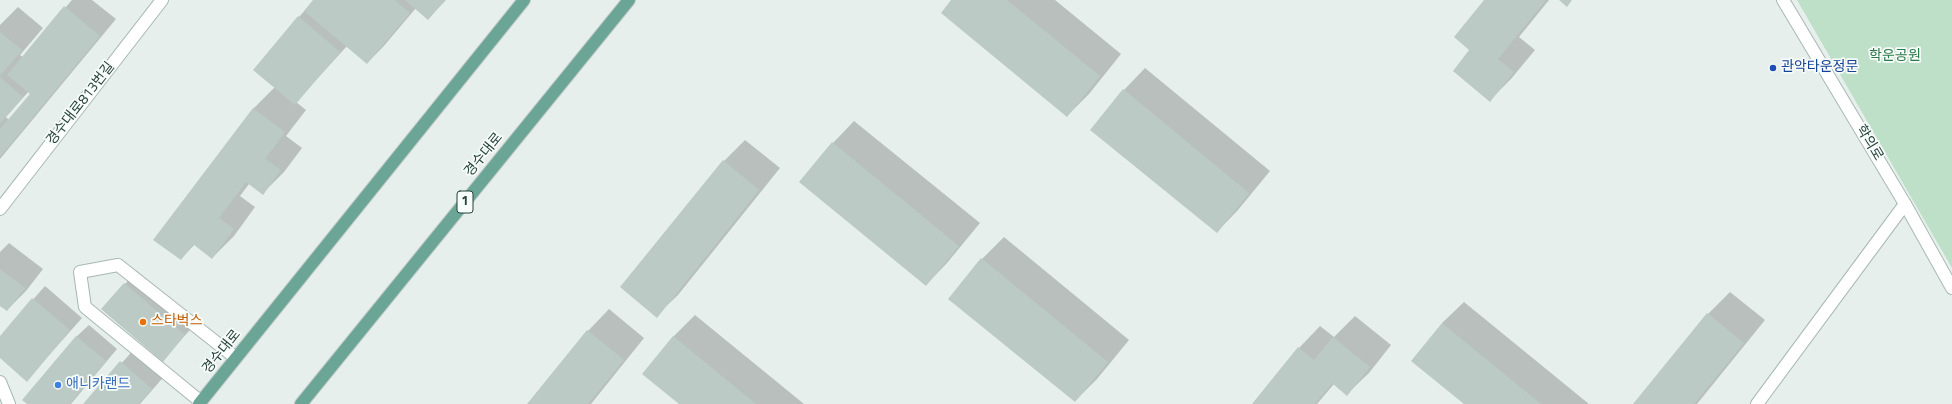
<!DOCTYPE html>
<meta charset="utf-8">
<style>
body{margin:0}
canvas{display:block;background:#e6efeb}
</style>
<canvas width="1952" height="404"></canvas>
<script>
const ctx = document.querySelector('canvas').getContext('2d');
ctx.lineJoin = 'round';
function fillPath(path, color) { ctx.fillStyle = color; ctx.fill(path, 'evenodd'); }
function trace(path, color, width, dash) { ctx.strokeStyle = color; ctx.lineWidth = width; ctx.lineCap = dash ? 'butt' : 'round'; ctx.setLineDash(dash || []); ctx.stroke(path); }
function write(font, color, halo, rows, align = 'center') {
  ctx.font = font + ' "Titillium Web","Noto Sans KR",sans-serif'; ctx.lineWidth = 3.5; ctx.setLineDash([]); ctx.textBaseline = 'middle'; ctx.strokeStyle = halo; ctx.fillStyle = color; for (const [text, x, y, turn = 0] of rows) {
    ctx.save(); ctx.translate(x, y); ctx.rotate((+turn || 0) * Math.PI / 180); ctx.textAlign = isNaN(turn) ? turn : align; if (halo) ctx.strokeText(text, 0, 0); ctx.fillText(text, 0, 0); ctx.restore();
  }
}
fillPath(new Path2D(`
 M1797,0H1952V268Z`), '#bfe0c8');
fillPath(new Path2D(`
 M72,0H92L116,19L0,159V25L18,7L43,28L20,55L23,57ZM29,91L32,93L9,120L6,117Z
 M314,0H446L428,19L416,8L383,47L367,63L347,46L296,102L306,110L286,136L302,148L284,172L263,193L249,184L240,196L255,207L234,236L212,258L195,244L181,259L155,239L254,108L275,87L299,17Z
 M953,0H1055L1121,54L1089,94L1067,116Z
 M1485,0H1549L1519,37L1535,50L1511,79L1490,100L1471,50Z
 M1145,68L1270,171L1238,210L1217,232L1124,90Z
 M854,121L980,223L947,263L926,285L833,143Z
 M745,140L780,168L678,295L656,316L724,161Z
 M1004,237L1129,340L1097,379L1075,401L982,259Z
 M9,243L43,269L26,291L7,310L0,305V252Z
 M137,271L197,322L163,360L102,309Z
 M45,286L82,318L27,380L0,357V337Z
 M1730,292L1765,320L1697,404H1634L1708,314Z
 M1464,302L1589,404H1465L1442,323Z
 M609,309L644,338L591,404H529L588,331Z
 M695,315L804,404H680L643,374L674,336Z
 M1355,316L1391,345L1369,373L1347,394L1334,384L1317,404H1253L1299,348L1320,326L1334,337Z
 M89,325L117,349L71,404H29L76,337Z
 M137,346L168,372L140,404H85Z`), '#0003');
fillPath(new Path2D(`
 M313,0H395L410,13L367,64L304,11Z
 M405,0H445L428,20Z
 M951,0H1007L1100,76L1067,117L941,13Z
 M1484,0H1546L1498,59L1514,72L1490,102L1453,71L1469,50L1454,37Z
 M1559,0H1572L1567,7Z
 M64,6L100,36L0,157V129L30,94L7,75Z
 M298,16L340,52L295,105L253,70Z
 M0,32L22,50L0,76Z
 M0,77L23,97L0,123Z
 M1123,89L1249,193L1217,233L1090,130Z
 M253,108L285,132L265,159L281,170L263,195L246,182L219,218L234,229L212,259L193,244L181,260L153,240Z
 M832,142L959,246L926,286L799,182Z
 M723,160L759,190L657,318L620,287Z
 M981,258L1108,362L1075,402L948,299Z
 M0,269L25,288L7,311L0,306Z
 M124,283L185,335L163,362L101,309Z
 M32,298L70,330L27,382L0,358V336Z
 M1707,313L1744,343L1694,404H1633Z
 M1442,323L1541,404H1464L1411,361Z
 M587,330L624,360L588,404H527Z
 M76,336L106,361L70,404H27L22,400Z
 M673,336L756,404H679L642,374Z
 M1333,337L1370,367L1347,396L1332,383L1315,404H1252L1298,347L1314,360Z
 M120,361L152,389L139,404H83Z`), '#bbcac4');
const service = new Path2D(`
 M201,402L85,307L80,272L118,265L236,358`);
const pedestrian = new Path2D(`
 M1757,404L1905,204`);
const minor = new Path2D(`
 M0,209L162,0
 M0,382L9,404`);
const tertiary = new Path2D(`
 M1783,0L1905,204L1952,288`);
const primary = new Path2D(`
 M199,404L524,0
 M301,404L629,0`);
trace(service, '#a8b8b2', 14);
trace(pedestrian, '#a8b8b2', 14);
trace(minor, '#a8b8b2', 14);
trace(tertiary, '#a8b8b2', 14);
trace(primary, '#c2cac8', 14);
trace(service, '#fff', 12);
trace(pedestrian, '#fff', 12);
trace(minor, '#fff', 12);
trace(tertiary, '#fff', 12);
trace(primary, '#6aa596', 12);
for (const [x, y, r, color] of [
 [1773,68,4,"#1a4fb4"],
 [143,322,4,"#e8710a"],
 [58,385,4,"#3f7fe0"]
]) { const dot = new Path2D(); dot.arc(x, y, r, 0, 2 * Math.PI); ctx.fillStyle = color; ctx.fill(dot); trace(dot, '#f7fbf9', 1.5); }
for (const [x, y, w] of [
 [465,202,16]
]) { const box = new Path2D(); box.roundRect(x - w / 2, y - 11, w, 22, 3); ctx.fillStyle = '#f7fbf9'; ctx.fill(box); trace(box, '#24423a', 1); }
write('bold 13px', '#24423a', null, [
 ["1",465,202]
]);
write('14px', '#2d7a4b', '#f7fbf9', [
 ["학운공원",1895,57]
]);
write('14px', '#164399', '#f7fbf9', [
 ["관악타운정문",1781,68]
], 'left');
write('14px', '#24423a', '#f7fbf9', [
 ["경수대로813번길",81,104,-52],
 ["학의로",1869,143,59],
 ["경수대로",484,155,-51],
 ["경수대로",222,352,-51]
]);
write('14px', '#c56008', '#f7fbf9', [
 ["스타벅스",151,322]
], 'left');
write('14px', '#366cbe', '#f7fbf9', [
 ["애니카랜드",66,385]
], 'left');
</script>
